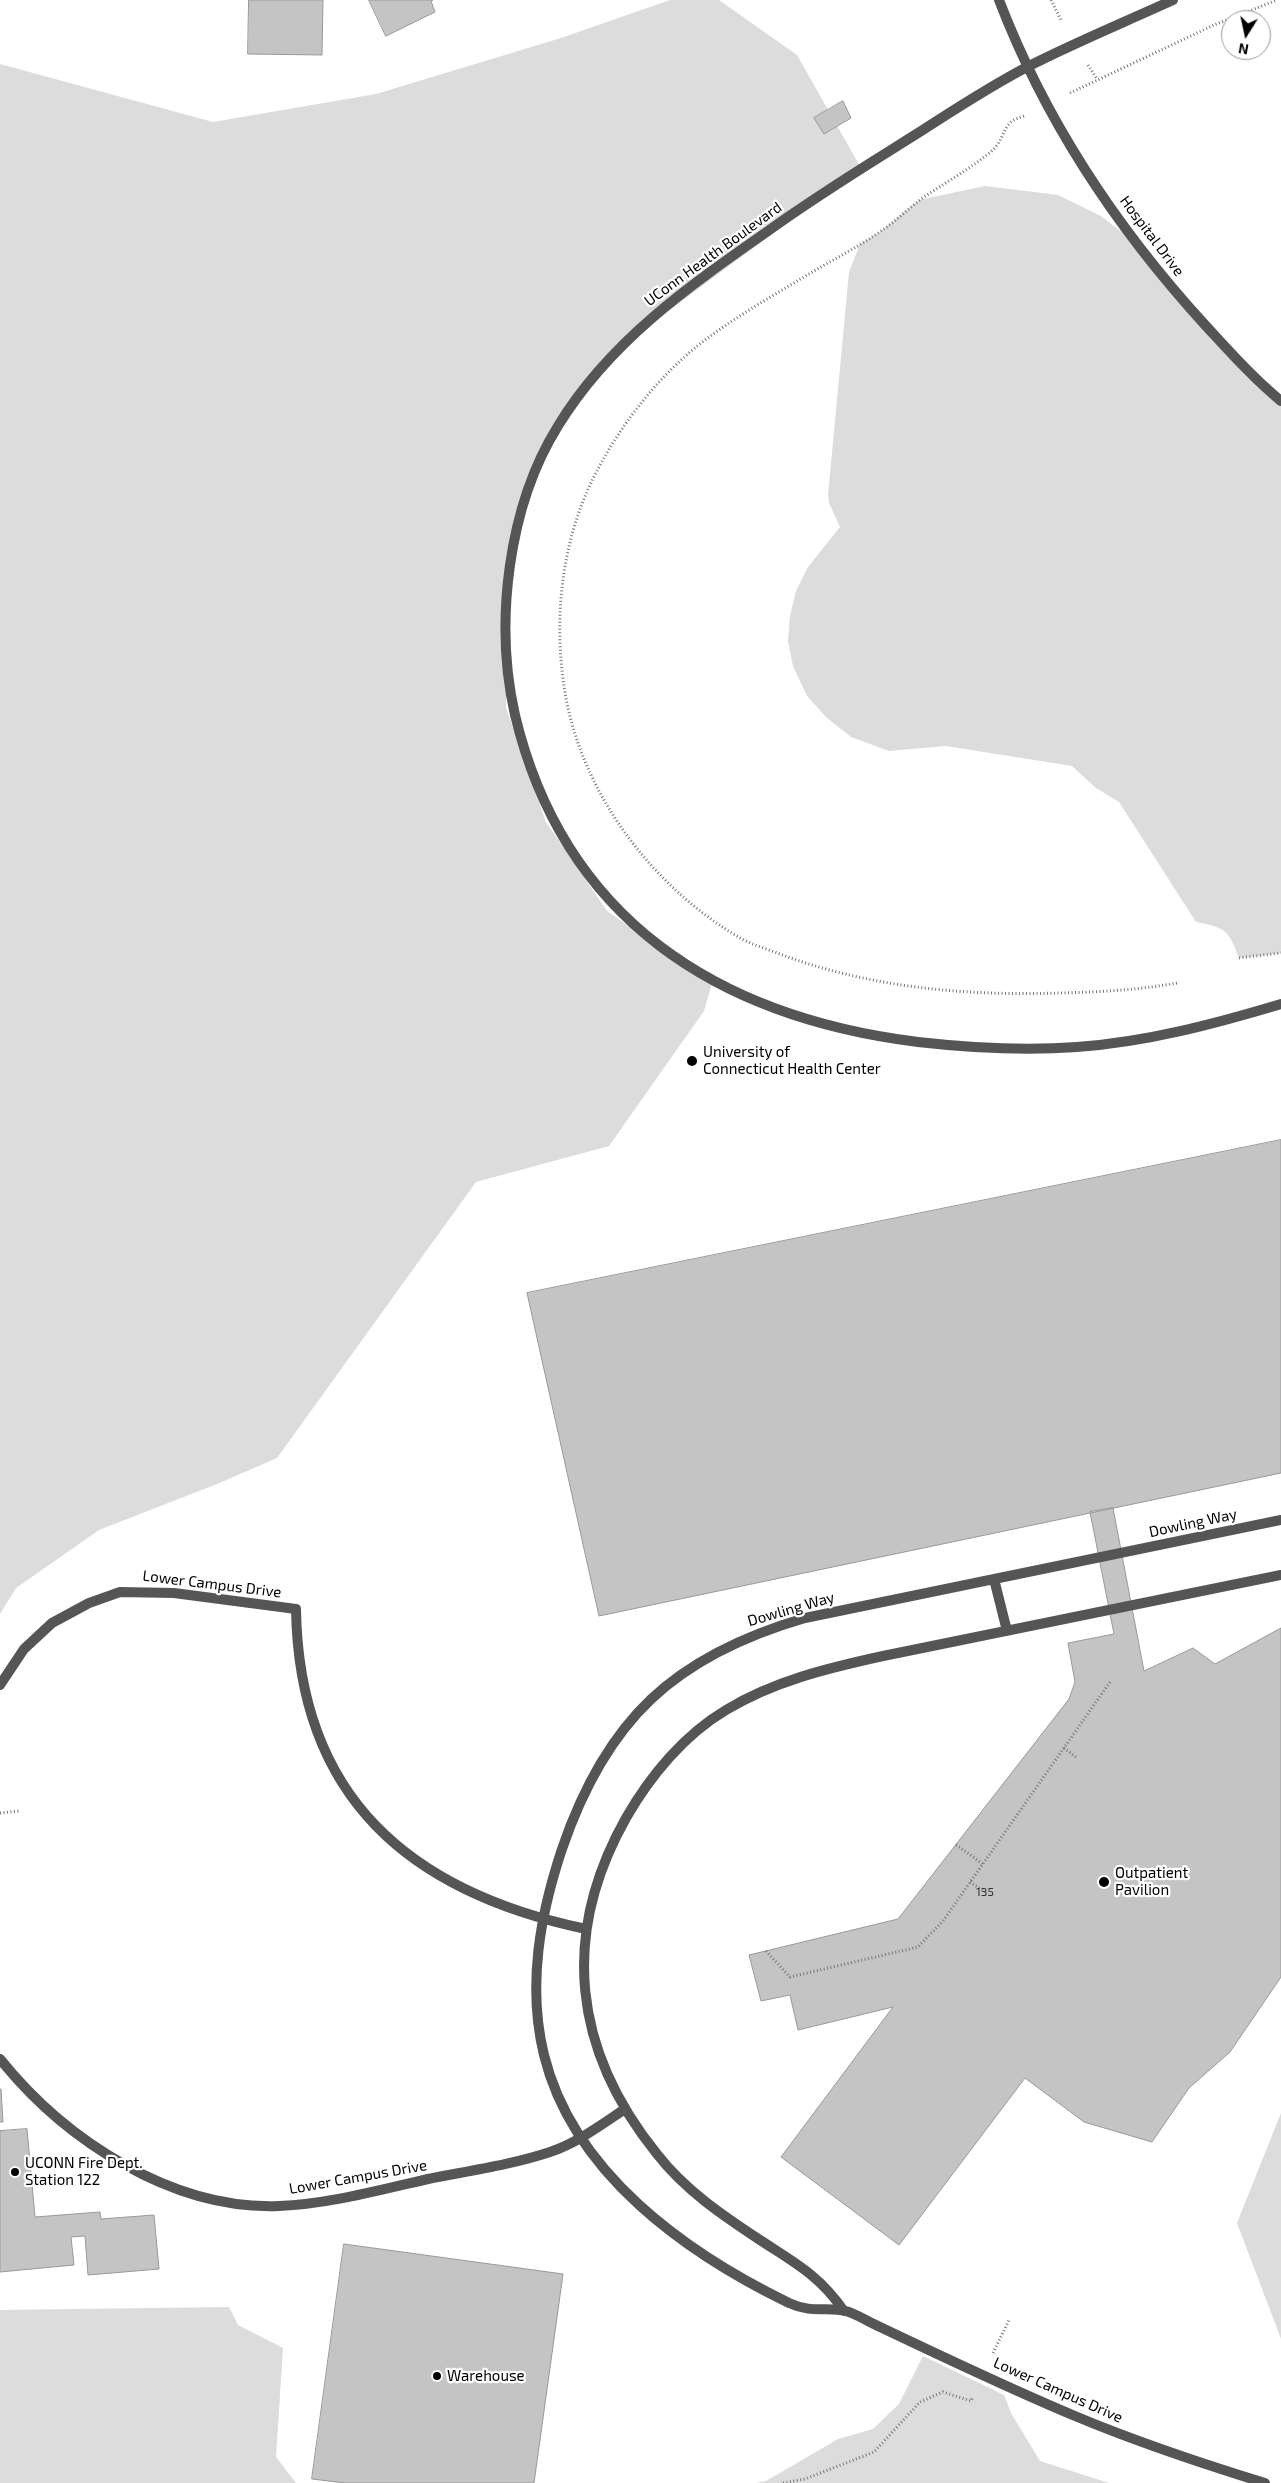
<!DOCTYPE html>
<style>
body{margin:0}
#map{position:relative;width:1281px;height:2483px;overflow:hidden;background:#fff;font-family:"Exo 2",sans-serif}
canvas{display:block}
.north{position:absolute;left:1221px;top:10px;width:50px;height:50px;box-sizing:border-box;background:#fff;border:1px solid #999;border-radius:50%;rotate:190deg;font-size:14px;font-weight:700;line-height:20px;text-align:center;color:#000}
.north::after{content:'';display:block;margin:auto;width:18px;height:22px;background:#000;clip-path:polygon(50% 0,100% 100%,50% 72%,0 100%)}
</style>
<div id="map">
<canvas width="1281" height="2483"></canvas>
<div class="north">N</div>
</div>
<script>
const ctx = document.querySelector('canvas').getContext('2d');
ctx.lineJoin = 'round';
function fillPath(path, color) { ctx.fillStyle = color; ctx.fill(path, 'evenodd'); }
function trace(path, color, width, dash) { ctx.strokeStyle = color; ctx.lineWidth = width; ctx.lineCap = dash ? 'butt' : 'round'; ctx.setLineDash(dash || []); ctx.stroke(path); }
function write(font, color, halo, rows, align = 'center') {
  ctx.font = font + ' "Exo 2",sans-serif'; ctx.lineWidth = 4.5; ctx.setLineDash([]); ctx.textBaseline = 'middle'; ctx.strokeStyle = halo; ctx.fillStyle = color; for (const [text, x, y, turn = 0] of rows) {
    ctx.save(); ctx.translate(x, y); ctx.rotate((+turn || 0) * Math.PI / 180); ctx.textAlign = isNaN(turn) ? turn : align; if (halo) ctx.strokeText(text, 0, 0); ctx.fillText(text, 0, 0); ctx.restore();
  }
}
fillPath(new Path2D(`
 M670,0H719L797,55L861,168L620,347L542,449L505,584L506,708L546,822L607,911L712,983L704,1011L609,1146L476,1182L277,1458L217,1484L99,1530L16,1588L0,1614V64L213,122L376,94L561,38Z
 M985,186L1058,195L1101,216L1132,240L1281,404V953L1239,958C1228,929 1226,928 1196,922L1119,802L1096,788L1072,766L946,746L889,751L851,737L827,718L807,696L793,666L788,641L790,616L796,591L808,567L840,527L829,503L828,495L849,272L860,244L880,232L919,200Z
 M1281,2113V2339L1237,2223Z
 M229,2307L238,2325L283,2348L276,2457L296,2483H0V2310Z
 M923,2356L1004,2395L1011,2413L1040,2461L1109,2483H756L766,2481L838,2439L873,2429L899,2404Z`), '#dcdcdc');
const building = new Path2D(`
 M249,0H323L322,55L248,54Z
 M369,0H433L431,1L435,12L386,36Z
 M843,101L851,118L824,134L814,118Z
 M1281,1140V1473L599,1616L527,1293Z
 M1113,1508L1144,1671L1193,1648L1215,1664L1281,1628V1977L1230,2052L1189,2088L1152,2142L1084,2122L1025,2078L899,2245L781,2157L893,2007L798,2030L790,1995L761,2001L749,1955L898,1919L1069,1699L1075,1682L1068,1643L1114,1634L1090,1512Z
 M0,2089H1L3,2122H0Z
 M27,2129L35,2217L100,2212L101,2219L154,2215L159,2269L88,2275L85,2236L71,2237L74,2265L0,2272V2131Z
 M344,2244L563,2274L534,2483H345L312,2479Z`);
fillPath(building, '#c4c4c4');
trace(building, '#999', 1);
trace(new Path2D(`
 M1051,0L1062,22
 M1088,65L1097,79
 M1070,93L1214,25L1277,0
 M1024,116C1019,118 1014,119 1010,123C1002,131 1002,144 988,154C968,170 945,183 924,197C909,208 896,221 881,231C860,246 836,258 814,271C779,292 742,313 709,337C663,371 626,417 599,467C563,533 553,612 564,686C579,790 651,887 742,939C755,946 771,950 785,956C874,988 967,996 1061,993C1100,992 1138,990 1177,983
 M1239,958L1281,953
 M1064,1748L1077,1758
 M0,1813L20,1811
 M956,1845L983,1864
 M970,1882L985,1892
 M766,1951L790,1977L918,1947L943,1921L1110,1682
 M993,2353L1009,2320
 M783,2483L805,2479L874,2452L920,2402L943,2392L971,2401L973,2397`), '#777', 3, [1, 2.5]);
trace(new Path2D(`
 M999,0C1045,120 1119,231 1206,326C1230,352 1254,379 1281,401
 M1173,0C1125,22 1076,42 1029,66C990,86 954,110 918,133C867,165 816,196 768,231C689,286 609,342 558,426C508,506 494,623 515,715C564,920 718,1017 918,1042C971,1048 1024,1051 1077,1047C1147,1042 1214,1024 1281,1004
 M994,1579L1007,1631
 M0,1685L24,1649L52,1623L89,1603L120,1592L174,1593L296,1609C299,1798 410,1892 586,1929
 M0,2059C65,2140 172,2210 279,2206C329,2204 379,2190 428,2179C468,2171 511,2165 550,2152C577,2143 601,2125 625,2109
 M844,2311C819,2275 795,2263 760,2240C722,2215 685,2190 657,2154C573,2050 560,1935 626,1818C650,1776 684,1735 726,1710C774,1681 828,1668 883,1656L1281,1575
 M1265,2483C1200,2463 1137,2442 1075,2416C1008,2388 943,2357 878,2326C868,2322 857,2314 846,2311C826,2306 813,2314 789,2303C686,2253 573,2173 544,2055C527,1986 540,1915 562,1849C606,1720 674,1656 805,1618L1281,1520`), '#555', 10);
for (const [x, y, r, color] of [
 [692,1061,6,"#000"],
 [1104,1882,6,"#000"],
 [15,2172,5,"#000"],
 [437,2376,5,"#000"]
]) { const dot = new Path2D(); dot.arc(x, y, r, 0, 2 * Math.PI); ctx.fillStyle = color; ctx.fill(dot); trace(dot, '#fff', 2); }
write('12px', '#313131', null, [
 ["135",985,1892]
]);
write('15px', '#000', '#fff', [
 ["Hospital Drive",1152,236,53],
 ["UConn Health Boulevard",713,254,-36],
 ["Dowling Way",1193,1523,-12],
 ["Lower Campus Drive",212,1584,7],
 ["Dowling Way",791,1609,-16],
 ["Lower Campus Drive",358,2177,-10],
 ["Lower Campus Drive",1058,2390,24]
]);
write('15px', '#000', '#fff', [
 ["University of",703,1052],
 ["Connecticut Health Center",703,1069],
 ["Outpatient",1115,1873],
 ["Pavilion",1115,1890],
 ["UCONN Fire Dept.",25,2163],
 ["Station 122",25,2180],
 ["Warehouse",447,2376]
], 'left');
</script>
